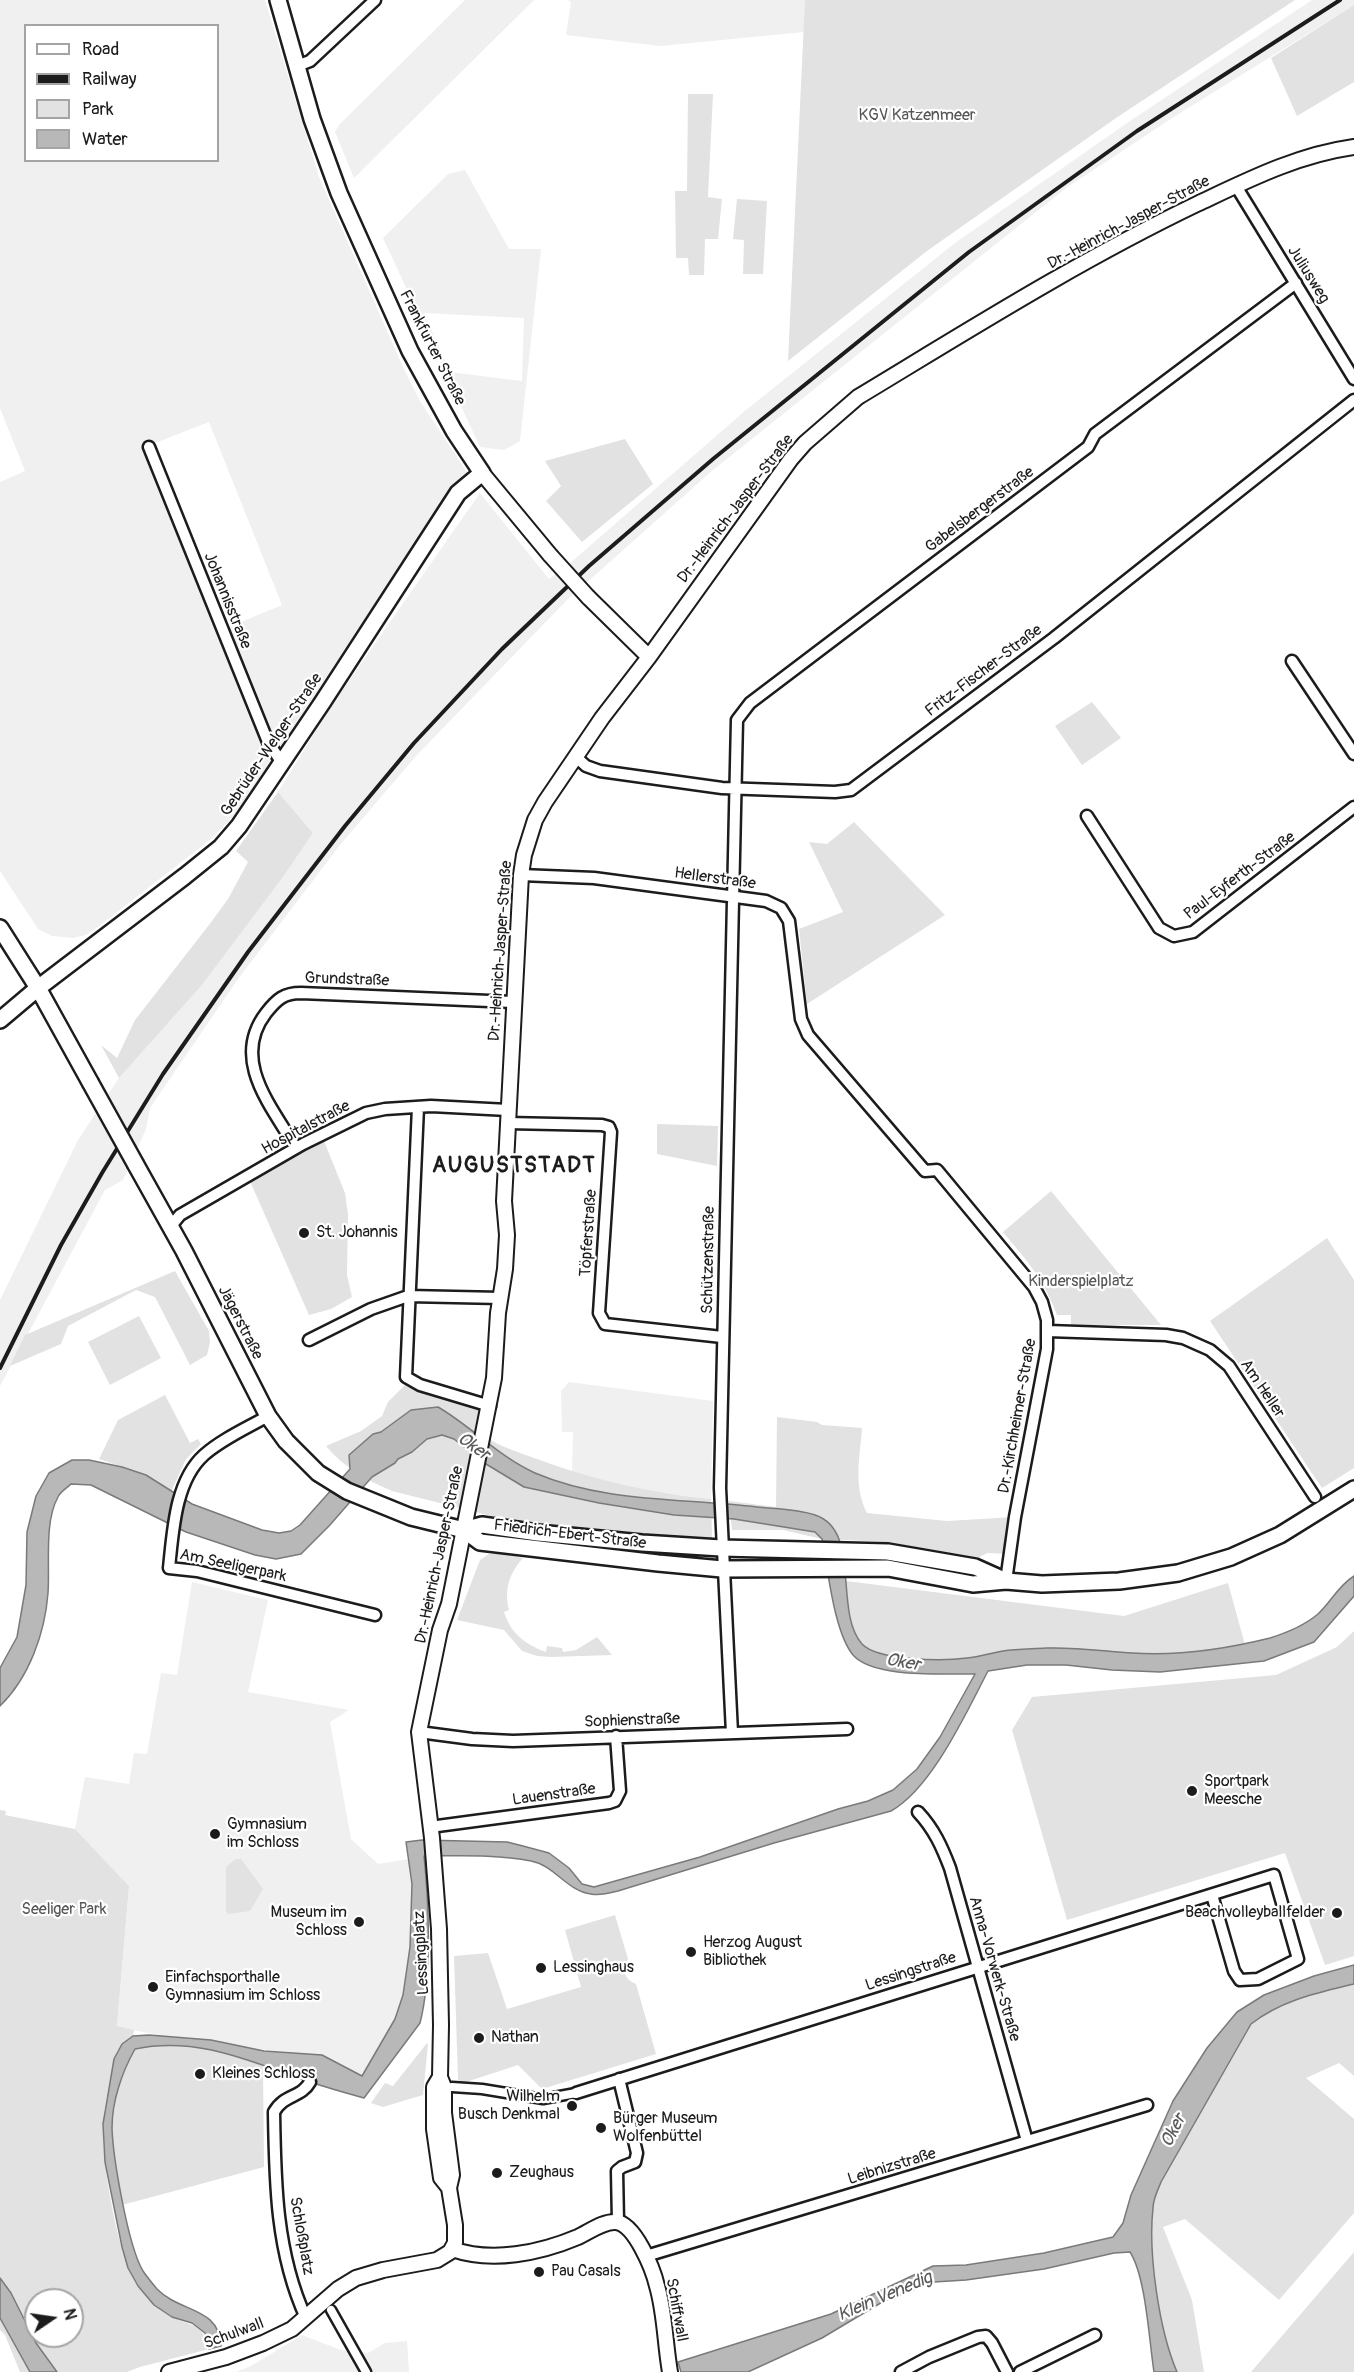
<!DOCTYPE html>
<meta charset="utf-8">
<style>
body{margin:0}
#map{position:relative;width:1354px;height:2372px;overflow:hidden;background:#fff;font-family:Pangolin,sans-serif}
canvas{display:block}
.legend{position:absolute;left:24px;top:24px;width:195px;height:138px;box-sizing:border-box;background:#fff;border:2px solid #a4a4a4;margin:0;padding:8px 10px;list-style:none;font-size:18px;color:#1c1c1c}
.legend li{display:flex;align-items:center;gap:12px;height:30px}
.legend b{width:30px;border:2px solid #a4a4a4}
.north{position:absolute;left:24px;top:2288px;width:60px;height:60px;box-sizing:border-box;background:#fff;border:2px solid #a4a4a4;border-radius:50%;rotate:77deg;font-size:16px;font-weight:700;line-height:24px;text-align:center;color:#1c1c1c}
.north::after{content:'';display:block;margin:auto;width:21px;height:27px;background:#1c1c1c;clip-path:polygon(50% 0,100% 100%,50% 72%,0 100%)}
</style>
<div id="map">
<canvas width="1354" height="2372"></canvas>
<ul class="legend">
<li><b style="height:8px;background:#fff"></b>Road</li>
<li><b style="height:8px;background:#1c1c1c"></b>Railway</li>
<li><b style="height:16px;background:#e2e2e2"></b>Park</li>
<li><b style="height:16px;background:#b8b8b8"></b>Water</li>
</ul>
<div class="north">N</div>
</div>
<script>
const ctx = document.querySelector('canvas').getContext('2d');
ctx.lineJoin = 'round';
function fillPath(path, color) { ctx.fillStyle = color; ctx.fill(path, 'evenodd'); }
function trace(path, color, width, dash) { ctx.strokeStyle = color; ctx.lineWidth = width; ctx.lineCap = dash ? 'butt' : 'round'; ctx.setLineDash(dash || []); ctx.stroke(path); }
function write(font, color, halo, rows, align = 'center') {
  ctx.font = font + ' Pangolin,sans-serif'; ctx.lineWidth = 4.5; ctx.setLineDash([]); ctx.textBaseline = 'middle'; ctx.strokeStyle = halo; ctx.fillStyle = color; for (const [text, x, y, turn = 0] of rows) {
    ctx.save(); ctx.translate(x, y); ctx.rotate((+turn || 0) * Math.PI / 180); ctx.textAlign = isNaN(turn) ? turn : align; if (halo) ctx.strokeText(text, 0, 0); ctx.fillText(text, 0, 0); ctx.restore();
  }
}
fillPath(new Path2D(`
 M0,0H265L319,177L403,367L420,401L467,472L235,815L211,839L98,927L86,935L73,938L52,936L38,929L0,871V482L25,471L0,408ZM26,26H218V160H26ZM209,422L282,605L229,627L155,443Z
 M465,0H534L354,178L335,132L339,125Z
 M568,0H805L804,32L660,46L566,35L571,2Z
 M1312,0H1354V5L1177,115L1066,188L713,470L567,600L417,755L340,845L238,979L150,1108L146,1129L123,1180L105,1190L0,1386V1300L78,1140L119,1078L202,985L283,877L313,833L278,792L332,705L480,493L549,579L569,564L746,410L955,243L1127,123Z
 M465,170L509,249H541L520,441L504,450L480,447L383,238L448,174ZM424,313L524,318L522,381L450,372Z
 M569,1382L713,1401L711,1499L654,1492L600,1481L572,1472L573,1432H562L561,1391Z
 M192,1582L268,1600L248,1692L349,1710L330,1722L351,1839L378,1864L409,1859L412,1884L410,1948L403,1995L395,2019L362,2076L322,2055L211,2045L117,2027L129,1886L75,1829L85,1777L129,1784L134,1753L147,1754L161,1673L177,1675Z
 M302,2335L341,2350L368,2353L385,2343L407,2341L409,2372H236L251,2366Z`), '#f0f0f0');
fillPath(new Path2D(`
 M805,0H1295L1116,118L927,251L788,361Z
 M1354,5V82L1297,116L1271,58Z
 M688,94H713L708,197L722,199L718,239H705L704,275H689L688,258H676L675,191H687Z
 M737,199L767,201L763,274H743L744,240L733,239Z
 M625,439L653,484L582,542L546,501L561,486L545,461Z
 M1092,702L1121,738L1082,765L1055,726Z
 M278,792L313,833L283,877L202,985L119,1078L101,1045L117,1058L135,1020L212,921L228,899L248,862L236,851Z
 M854,822L945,915L807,1004L799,929L843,912L809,842L827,844Z
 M657,1124L718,1126L717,1166L657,1154Z
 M322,1136L345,1193L348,1214L347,1275L352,1297L331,1309L309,1315L249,1179Z
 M1051,1191L1161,1325H1071V1315H1057C1044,1279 1027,1261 1003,1232Z
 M1327,1238L1354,1280V1468L1322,1488L1210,1321Z
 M175,1271L209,1331L210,1342L207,1355L190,1365L155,1297L136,1290L68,1326L61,1344L10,1366L25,1335Z
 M139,1316L161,1358L110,1385L88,1342Z
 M409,1381L482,1404L475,1430C493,1444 514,1451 537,1459C593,1480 651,1493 711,1499L712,1538L702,1542L527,1525L392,1491C368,1481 343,1467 326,1446L361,1431L382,1416L388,1402Z
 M165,1395L190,1443L198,1439L201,1444L186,1459L171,1492L146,1475L99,1459L118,1420Z
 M777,1417L817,1422L822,1425L862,1428C860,1457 853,1486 867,1513L947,1521L1015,1517L1010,1554L987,1553L976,1559L887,1542L822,1539L783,1530H732L729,1501L776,1507Z
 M500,1553L523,1558C509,1574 504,1589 509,1610L504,1612C511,1634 525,1644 546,1652L547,1646L562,1648L563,1652L576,1650L597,1637L612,1655L551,1657L537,1656L522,1651L504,1630L457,1620L480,1560L489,1554Z
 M838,1580L1124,1616L1228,1583L1250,1663L1026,1659L987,1667L864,1653L849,1634Z
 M1354,1631V1956L1325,1965L1285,1853L1067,1920L1012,1730L1032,1697L1276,1675L1337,1647Z
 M0,1810L6,1811L5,1815L75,1829L129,1886L117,2026L134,2030L133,2036C130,2039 124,2041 122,2044C115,2052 113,2065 111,2074C108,2091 104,2108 103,2124C102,2162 117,2254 137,2285C146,2298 157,2309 171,2316C192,2328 202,2321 209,2349L140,2367L127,2372H20L5,2335L0,2330ZM36,2300H72V2336H36Z
 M236,1859H241L263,1889L250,1911L228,1914L226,1911V1867Z
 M615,1915L628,1959C621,1969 624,1979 636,1984L656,2054L542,2089L518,2065L463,2083L458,2080L454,1956L488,1953L507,2009L581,1987L565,1930Z
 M1354,1984V2076L1339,2063L1306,2078L1354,2119V2213L1279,2300L1185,2219L1163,2227L1192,2300L1204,2372H1177C1160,2332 1149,2251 1153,2208C1153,2199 1158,2190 1161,2182L1251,2024C1282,2000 1317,1993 1354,1984Z
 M136,2042L242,2052L263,2065L264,2167L122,2205L110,2140L120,2069Z
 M427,2043L428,2044L423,2095L383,2107L371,2103L385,2083L393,2086Z
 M1354,2252V2372H1251Z`), '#e2e2e2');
const water = new Path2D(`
 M438,1407C471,1426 499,1457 535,1473C605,1503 683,1498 757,1507C776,1509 797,1509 815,1515C862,1530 833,1611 862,1644C878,1661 944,1661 967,1658C979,1657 991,1653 1003,1651C1017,1649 1032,1649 1046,1648C1075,1647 1103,1651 1132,1653C1177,1656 1226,1649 1270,1638C1286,1633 1305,1625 1318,1614C1331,1602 1338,1586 1354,1576V1596L1314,1642L1264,1661L1160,1672L1112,1670L1066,1665H1027L988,1671C966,1713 932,1788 891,1811L774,1843L618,1891C610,1893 600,1896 591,1894C567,1891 554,1865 531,1861C496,1854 459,1856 424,1856C429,1905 432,1976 420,2023L364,2098C346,2093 328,2088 310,2082C251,2062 199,2036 135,2049C122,2072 112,2101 112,2128C113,2158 128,2246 143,2271C147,2277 152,2283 157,2289C180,2313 219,2306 221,2346L209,2349L205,2333L192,2323L172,2317L154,2305L138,2286L128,2268L122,2247L105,2162L103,2124L114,2059L122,2044L133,2036L149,2035L211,2040L264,2051L322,2055L362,2076L395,2019L403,1995L410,1947L412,1884L406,1842L422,1840L507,1842L523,1846L549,1853L569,1868L582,1884L594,1887L700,1857L838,1809L868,1801L893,1790L917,1769L940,1737L975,1674C946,1673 874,1679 853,1655C834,1632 828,1570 822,1539L815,1532L734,1519L674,1515L599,1503L524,1487L486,1464L454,1439L442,1435L427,1439L412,1452L398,1459L395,1463L372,1477L329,1526L301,1554L276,1559L255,1555L186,1532L91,1485L71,1484C67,1488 60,1492 58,1497C44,1522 50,1565 48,1593C45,1633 29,1678 0,1706V1668L17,1637L26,1585L27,1532L36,1496L49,1473L72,1460H89L122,1467L146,1475L192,1504L262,1530L279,1533L291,1531L300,1525L350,1469L349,1455L373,1434L381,1432L411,1410Z
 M1354,1965V1984C1317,1993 1282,2000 1251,2024L1161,2182C1158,2190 1153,2199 1153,2208C1148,2253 1159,2330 1177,2372H1154C1149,2340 1146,2277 1130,2252L1114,2253L1044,2269L966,2280L934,2282L884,2301L822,2338L748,2372H681L678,2362L831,2314L933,2266L966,2265L1044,2253L1113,2237L1123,2223L1131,2195L1173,2101L1207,2048L1237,2012L1264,1995L1314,1976Z
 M0,2278L11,2293L36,2343L57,2372H30L0,2318Z`);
fillPath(water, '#b8b8b8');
trace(water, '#7a7a7a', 1.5);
const pedestrian = new Path2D(`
 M452,2087L482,2089L543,2099L576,2093
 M331,2310L366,2372`);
const minor = new Path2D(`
 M297,66L310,61L375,0
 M1236,186L1354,379
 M149,447L268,742L282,763
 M1292,661L1354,754
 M576,757L586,766L600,771L722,788L835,792L851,790L1054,638L1354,400
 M1087,816L1159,928L1174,936L1193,932L1354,807
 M521,875L594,878L766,901L781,908L789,921L801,1019L808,1035L925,1171L937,1170L1034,1287L1042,1302L1047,1320V1349L1015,1517L1006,1581
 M418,1107L406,1377L420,1385L490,1406
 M507,1123L602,1125L609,1127L611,1132L599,1313L605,1324L722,1337
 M296,1148C272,1107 230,1060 266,1013C277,999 284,993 301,993L513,1002
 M171,1226L180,1215L303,1144L366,1113L385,1109L431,1106L508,1110
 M1048,1331L1166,1335L1183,1338L1210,1350L1229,1366L1315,1497
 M309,1340L371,1309L408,1296L501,1298
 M268,1416C247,1428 222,1439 204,1455C175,1481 173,1531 169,1568L197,1571L375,1615
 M419,1732L472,1739L513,1741L847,1729
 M732,1733L720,1488L737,720L750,703L1088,447L1095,434L1296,283
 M918,1812C934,1829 942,1847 950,1868L1027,2141
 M430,1827L609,1803L615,1801L620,1791L616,1736
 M576,2093L1274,1875L1298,1959L1258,1979L1240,1980L1234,1971L1212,1895
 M618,2222L617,2171L622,2167L635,2162L637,2153L619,2079
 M646,2256L1147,2105
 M306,2318C276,2253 275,2182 274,2112C284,2094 301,2098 310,2082
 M901,2372L929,2357L978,2337L986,2336L992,2343L1007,2372
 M1020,2372L1095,2335`);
const tertiary = new Path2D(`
 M482,473L550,555
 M588,597L649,657
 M440,2077L434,2087V2129L441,2178L449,2188
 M452,2249C492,2263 540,2253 578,2237C589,2232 603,2221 616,2222C635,2224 653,2269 657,2286C665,2313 665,2344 670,2372
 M169,2372L226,2357L263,2343L292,2329L338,2289L356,2278L383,2270L437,2260L450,2252L455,2243V2225L449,2188L452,2175L444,2113V2087L440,2077L441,2025L439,1929L432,1838L419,1732L440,1630L449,1604L494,1378L498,1313L505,1269L507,1235L504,1201L521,875L524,855L535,820L545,802L602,718L649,657L791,459L805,443L858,397C969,330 1080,260 1197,204C1248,180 1297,155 1354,147`);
const secondary = new Path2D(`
 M0,928L38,988L90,1082
 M0,1020L38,988L185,876L221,847L239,826L322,703L458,493L482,473L454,431L410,351L339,193L312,119L278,0
 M136,1165L184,1251L268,1416L286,1441L318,1473L347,1491L411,1517L464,1530L480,1542L658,1563L722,1569L888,1568L973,1584L1006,1581L1042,1584L1119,1581L1178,1573L1231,1557L1280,1535L1354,1489
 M464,1530L482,1525L538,1533L642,1543L721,1548L888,1552L975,1567L1004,1580`);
trace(pedestrian, '#1c1c1c', 13);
trace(minor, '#1c1c1c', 15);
trace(tertiary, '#1c1c1c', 18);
trace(secondary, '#1c1c1c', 20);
trace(pedestrian, '#fff', 8);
trace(minor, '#fff', 10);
trace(tertiary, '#fff', 14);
trace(secondary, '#fff', 15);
trace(new Path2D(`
 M0,1368L61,1245L102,1173L163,1074L248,952L345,826L414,743L502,649L589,566L713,459L969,252L1137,131L1340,0`), '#1c1c1c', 4);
const tertiaryBridge = new Path2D(`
 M550,555L588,597`);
const secondaryBridge = new Path2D(`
 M90,1082L136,1165`);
trace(tertiaryBridge, '#1c1c1c', 18, []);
trace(secondaryBridge, '#1c1c1c', 20, []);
trace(tertiaryBridge, '#fff', 14);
trace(secondaryBridge, '#fff', 15);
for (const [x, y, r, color] of [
 [304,1233,6,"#1c1c1c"],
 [1192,1791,6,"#1c1c1c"],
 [215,1834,6,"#1c1c1c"],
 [1337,1913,6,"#1c1c1c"],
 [359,1922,6,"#1c1c1c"],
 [691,1952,6,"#1c1c1c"],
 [541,1968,6,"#1c1c1c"],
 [153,1987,6,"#1c1c1c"],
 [479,2038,6,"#1c1c1c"],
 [200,2074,6,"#1c1c1c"],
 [572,2106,6,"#1c1c1c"],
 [601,2128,6,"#1c1c1c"],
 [497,2173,6,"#1c1c1c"],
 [539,2272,6,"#1c1c1c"]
]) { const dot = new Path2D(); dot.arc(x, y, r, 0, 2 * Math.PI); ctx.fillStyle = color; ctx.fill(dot); trace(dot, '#fff', 2); }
write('16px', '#575757', '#fff', [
 ["KGV Katzenmeer",917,116],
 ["Kinderspielplatz",1081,1282],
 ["Seeliger Park",64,1910]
]);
write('16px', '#1c1c1c', '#fff', [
 ["Dr.-Heinrich-Jasper-Straße",1129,223,-28],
 ["Juliusweg",1308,275,58],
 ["Frankfurter Straße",432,348,63],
 ["Dr.-Heinrich-Jasper-Straße",736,509,-53],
 ["Gabelsbergerstraße",980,510,-37],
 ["Johannisstraße",227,601,68],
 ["Fritz-Fischer-Straße",984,671,-37],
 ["Gebrüder-Welger-Straße",272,745,-56],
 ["Paul-Eyferth-Straße",1240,876,-37],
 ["Hellerstraße",715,879,8],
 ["Dr.-Heinrich-Jasper-Straße",501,951,-86],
 ["Grundstraße",347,980,2],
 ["Hospitalstraße",306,1128,-28],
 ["Töpferstraße",589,1233,-86],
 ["Schützenstraße",709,1260,-89],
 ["Jägerstraße",240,1323,63],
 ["Am Heller",1262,1389,56],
 ["Dr.-Kirchheimer-Straße",1018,1416,-80],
 ["Friedrich-Ebert-Straße",570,1535,7],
 ["Dr.-Heinrich-Jasper-Straße",440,1555,-78],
 ["Am Seeligerpark",233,1566,12],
 ["Sophienstraße",632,1721,-2],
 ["Lauenstraße",554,1795,-8],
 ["Lessingplatz",422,1953,-93],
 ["Anna-Vorwerk-Straße",994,1969,74],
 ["Lessingstraße",911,1972,-18],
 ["Leibnizstraße",892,2167,-17],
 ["Schloßplatz",301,2236,80],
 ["Schiffwall",676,2310,80],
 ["Schulwall",234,2334,-20]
]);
write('16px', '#1c1c1c', '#fff', [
 ["St. Johannis",316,1233],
 ["Sportpark",1204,1782],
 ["Meesche",1204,1800],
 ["Gymnasium",227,1825],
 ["im Schloss",227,1843],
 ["Museum im",347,1913,"right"],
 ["Schloss",347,1931,"right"],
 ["Beachvolleyballfelder",1325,1913,"right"],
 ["Herzog August",703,1943],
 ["Bibliothek",703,1961],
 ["Lessinghaus",553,1968],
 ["Einfachsporthalle",165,1978],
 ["Gymnasium im Schloss",165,1996],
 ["Nathan",491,2038],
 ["Kleines Schloss",212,2074],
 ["Wilhelm",560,2097,"right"],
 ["Busch Denkmal",560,2115,"right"],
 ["Bürger Museum",613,2119],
 ["Wolfenbüttel",613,2137],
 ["Zeughaus",509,2173],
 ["Pau Casals",551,2272]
], 'left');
write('italic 18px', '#5a5a5a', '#fff', [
 ["Oker",473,1447,35],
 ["Oker",903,1663,10],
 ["Oker",1174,2131,-63],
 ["Klein Venedig",885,2297,-23]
]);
ctx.letterSpacing = '1.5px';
write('bold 22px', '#1c1c1c', '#fff', [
 ["AUGUSTSTADT",514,1166]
]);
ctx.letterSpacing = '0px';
</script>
